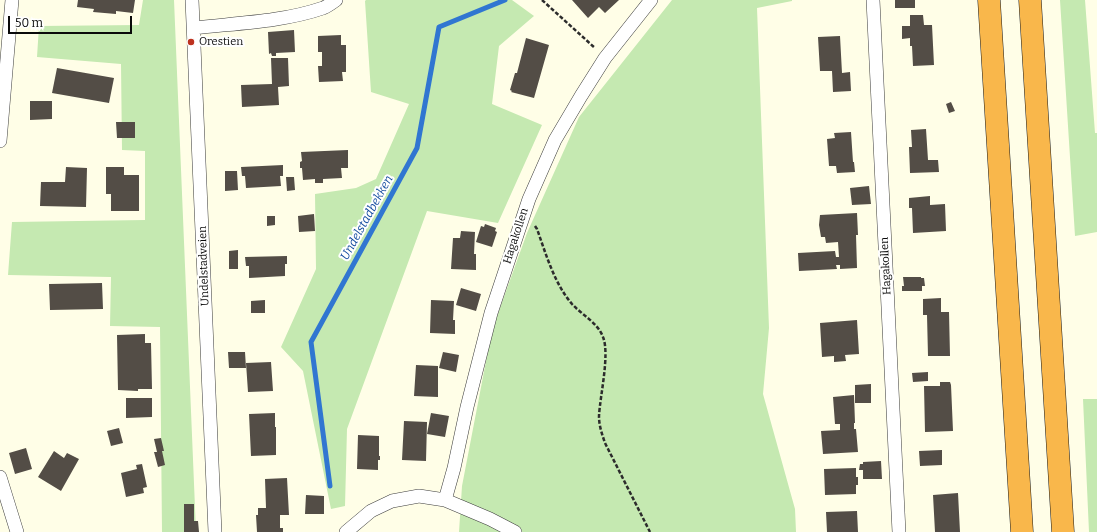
<!DOCTYPE html>
<style>
body{margin:0}
#map{position:relative;width:1097px;height:532px;overflow:hidden;background:#fffee7;font-family:Bitter,serif}
canvas{display:block}
.scale{position:absolute;left:8px;top:16px;width:124px;height:18px;box-sizing:border-box;border:2px solid #0a0a0a;border-top:0;padding-left:5px;font-size:12px;line-height:14px;white-space:nowrap;color:#0a0a0a;-webkit-text-stroke:3px #fff;paint-order:stroke}
</style>
<div id="map">
<canvas width="1097" height="532"></canvas>
<div class="scale">50 m</div>
</div>
<script>
const ctx = document.querySelector('canvas').getContext('2d');
ctx.lineJoin = 'round';
function fillPath(path, color) { ctx.fillStyle = color; ctx.fill(path, 'evenodd'); }
function trace(path, color, width, dash) { ctx.strokeStyle = color; ctx.lineWidth = width; ctx.lineCap = dash ? 'butt' : 'round'; ctx.setLineDash(dash || []); ctx.stroke(path); }
function write(font, color, halo, rows, align = 'center') {
  ctx.font = font + ' Bitter,serif'; ctx.lineWidth = 4; ctx.setLineDash([]); ctx.textBaseline = 'middle'; ctx.strokeStyle = halo; ctx.fillStyle = color; for (const [text, x, y, turn = 0] of rows) {
    ctx.save(); ctx.translate(x, y); ctx.rotate((+turn || 0) * Math.PI / 180); ctx.textAlign = isNaN(turn) ? turn : align; if (halo) ctx.strokeText(text, 0, 0); ctx.fillText(text, 0, 0); ctx.restore();
  }
}
fillPath(new Path2D(`
 M143,0H174L196,532H162L160,327L110,326L111,277L8,275L12,222L145,220V151L122,150L121,64L37,57L39,26L139,25Z
 M366,0H512L534,16L499,46L492,104L542,125L498,223L427,211L347,429L345,506L331,509L303,371L281,347L316,269L315,194L356,188L376,179L409,104L371,92L365,1Z
 M672,0H792V1L757,8L769,328L763,394L795,509L796,532H459L462,486L492,330L527,233L579,117Z
 M1060,0H1085L1095,133H1097V232L1075,236Z
 M1083,399H1097V532H1089Z`), '#c5e9b1');
trace(new Path2D(`
 M330,486L311,342L417,148L439,27L505,0`), '#3076d1', 5);
fillPath(new Path2D(`
 M78,0H135L133,13L116,11V14L93,12L94,9L77,7Z
 M572,0H619L605,13L599,7L588,18Z
 M895,0H915V8H895Z
 M910,15H923L924,25H932L934,65L913,66L912,46H910V38L902,39V26H910Z
 M294,30L295,52L276,53V56H272L271,53L269,54L268,32Z
 M341,35V45H346V72H342L343,81L319,82L318,66H322V52H318V36Z
 M840,36L842,73L850,72L851,91L833,92L832,71H820L818,37Z
 M526,38L549,45L534,98L511,92L512,91L510,90L515,73H517Z
 M271,58H288L289,86L278,87L279,105L242,107L241,85L272,84Z
 M57,68L114,78L109,103L52,93Z
 M30,101H52V119L30,120Z
 M951,102L955,111L949,113L946,104Z
 M116,122H135V138H117Z
 M926,129L928,160H938L939,172L910,173L909,147H912L911,130Z
 M851,132L853,162H854L855,172L837,173L836,166H829L827,139L835,138L834,133Z
 M348,150V168H341L342,178L323,179V183H315V179L303,180L302,168H300V162L302,161L301,152Z
 M283,165V176H280L281,186L246,188L245,176H242L241,167Z
 M66,167L87,168L86,207L40,206L41,182H65Z
 M106,167H124V175H139V211H111V194H106Z
 M225,171H237L238,190L225,191Z
 M286,177H294L295,190L287,191Z
 M869,186L871,204L852,205L850,188Z
 M930,196V205L945,204L946,231L913,233L912,208H909V198Z
 M857,213L858,235H856L857,268L840,269V265H836L837,269L799,271L798,253L835,251L836,257H839L838,242L826,243L825,237H821L819,225L820,215Z
 M314,214L315,231L299,232L298,216Z
 M267,216H275V225L267,226Z
 M485,224L496,228L495,231L497,232L492,247L476,242L481,226L484,227Z
 M461,231L475,232L474,254H476V270L451,269L453,238H460Z
 M238,250V269H229V251Z
 M287,256V264H285V276L249,278V266H246L245,257Z
 M903,277H921V278H924L925,286H922V291H902V286H904Z
 M102,283L103,309L50,310L49,284Z
 M461,288L481,294L476,311L456,305Z
 M941,298V312H949L950,356H928L927,315H923V299Z
 M265,300V313H251V301Z
 M431,300L454,301L453,320H455V334L430,333Z
 M857,320L859,354L845,355L846,361L834,362V356L822,357L820,323Z
 M145,334V343H151L152,389H138V391L118,390L117,335Z
 M228,352H245L246,368H229Z
 M443,352L459,355L456,372L439,368Z
 M271,362L273,391L248,392L246,363Z
 M416,365L438,366V397L414,396Z
 M928,372V381L913,382L912,373Z
 M940,382H950L951,385L953,431L925,432L924,386H940Z
 M871,384V403H855V385Z
 M854,395L855,423H854V429H856L858,452L823,454L821,431L840,430V424H835L833,397Z
 M126,398H152V417L126,418Z
 M275,413V427H276V455L251,456L249,414Z
 M431,413L449,416L445,437L427,434Z
 M404,421L427,422L426,461L402,460Z
 M119,428L123,443L111,446L107,431Z
 M358,435L379,436V456H380V460H378V470L357,469Z
 M161,438L164,451H162L165,465L158,467L154,452H157L154,439Z
 M26,448L32,469L15,474L9,453Z
 M942,450V465L920,466L919,451Z
 M54,451L64,458L67,453L79,459L61,491L38,477Z
 M881,461L882,479H863V470H859L860,464H863V462Z
 M142,464L147,487L143,488L144,493L126,497L121,473L137,469L136,465Z
 M856,468V477H858V485H856V494L825,495L824,469Z
 M287,478L289,515H280V528H283V532H257L256,515H258V508H266L265,479Z
 M958,493L960,532H935L933,495Z
 M306,495L324,496V514H305Z
 M184,504H194V521H198L199,532H184Z
 M857,511L858,532H827L826,512Z`), '#534d46');
const street = new Path2D(`
 M192,0L215,532
 M873,0L899,532
 M194,28C237,23 282,22 323,8C328,6 332,3 336,0
 M0,141L12,0
 M0,477L17,532
 M445,500L454,468L467,407L491,313L529,199L555,140L581,96L605,58L651,0
 M346,532L371,511L392,501L419,496L445,500L490,519L515,532`);
const highway = new Path2D(`
 M989,0L1022,532
 M1030,0L1063,532`);
trace(street, '#3d3d3d', 14);
trace(highway, '#1b1b1b', 23);
trace(new Path2D(`
 M542,0L595,48
 M535,226L537,229C546,254 554,283 572,304C582,315 598,323 603,337C610,354 600,396 599,416C599,426 602,434 605,443L650,532`), '#2c2c2c', 2.5, [4, 2]);
trace(street, '#fff', 13);
trace(highway, '#f9b74b', 22);
for (const [x, y, r, color] of [
 [191,42,4,"#bd321f"]
]) { const dot = new Path2D(); dot.arc(x, y, r, 0, 2 * Math.PI); ctx.fillStyle = color; ctx.fill(dot); trace(dot, '#fff', 1.5); }
write('11px', '#0a0a0a', '#fff', [
 ["Orestien",199,42]
], 'left');
write('11px', '#0a0a0a', '#fff', [
 ["Hagakollen",516,236,-72],
 ["Undelstadveien",204,266,-92],
 ["Hagakollen",886,266,-93]
]);
write('italic 12px', '#114a9e', '#fff', [
 ["Undelstadbekken",367,218,-61]
]);
</script>
